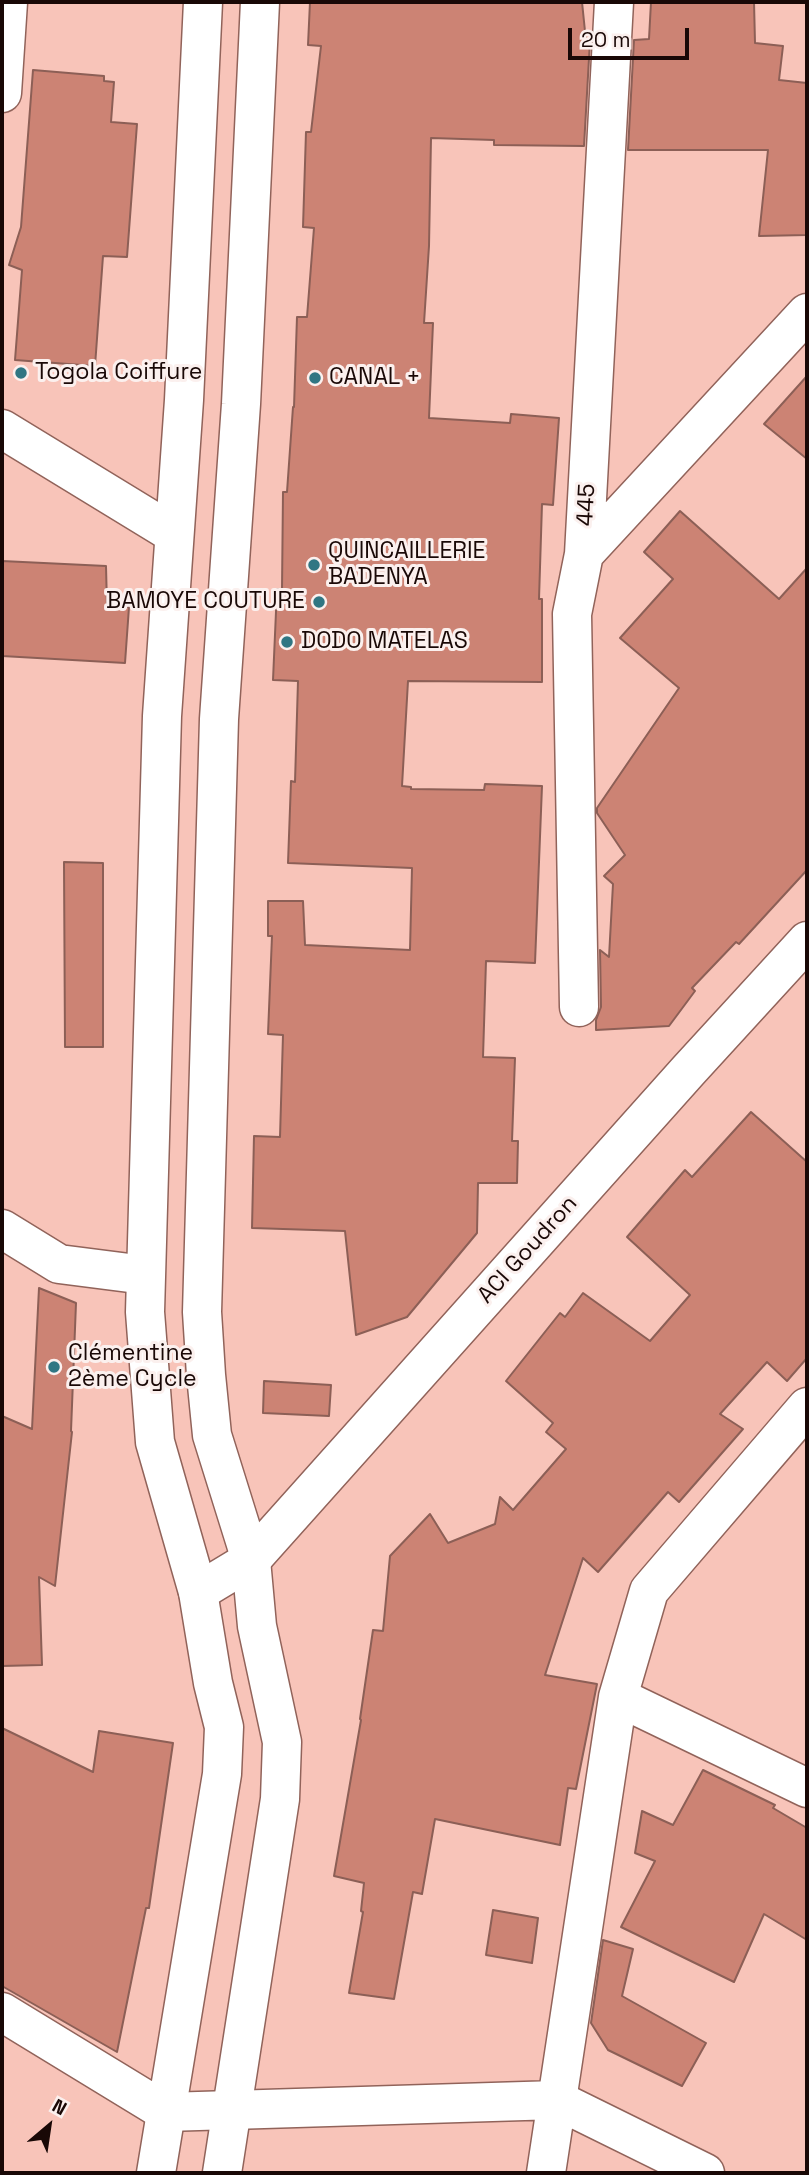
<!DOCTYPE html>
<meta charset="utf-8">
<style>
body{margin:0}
#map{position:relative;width:809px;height:2175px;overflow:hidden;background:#f8c4b9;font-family:"Space Grotesk",sans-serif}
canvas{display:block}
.frame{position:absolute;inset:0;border:4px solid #190806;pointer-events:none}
.north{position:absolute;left:14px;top:2091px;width:70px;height:70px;-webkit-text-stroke:5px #fbf0ee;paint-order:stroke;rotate:29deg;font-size:19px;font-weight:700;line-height:28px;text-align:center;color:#190806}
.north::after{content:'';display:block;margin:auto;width:24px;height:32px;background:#190806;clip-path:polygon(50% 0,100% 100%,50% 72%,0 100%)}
.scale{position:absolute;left:568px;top:28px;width:121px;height:32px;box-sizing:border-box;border:4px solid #190806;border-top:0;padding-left:9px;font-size:21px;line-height:24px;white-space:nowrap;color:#190806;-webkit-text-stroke:5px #fbf0ee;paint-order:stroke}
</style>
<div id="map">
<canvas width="809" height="2175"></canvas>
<div class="frame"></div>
<div class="north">N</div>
<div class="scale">20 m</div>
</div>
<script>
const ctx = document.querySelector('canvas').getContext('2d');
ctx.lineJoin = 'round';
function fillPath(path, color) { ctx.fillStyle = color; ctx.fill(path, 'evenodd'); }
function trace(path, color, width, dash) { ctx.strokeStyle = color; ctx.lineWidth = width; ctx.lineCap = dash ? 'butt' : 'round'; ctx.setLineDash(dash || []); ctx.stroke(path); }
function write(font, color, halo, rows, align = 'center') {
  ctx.font = font + ' "Space Grotesk",sans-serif'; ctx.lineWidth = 6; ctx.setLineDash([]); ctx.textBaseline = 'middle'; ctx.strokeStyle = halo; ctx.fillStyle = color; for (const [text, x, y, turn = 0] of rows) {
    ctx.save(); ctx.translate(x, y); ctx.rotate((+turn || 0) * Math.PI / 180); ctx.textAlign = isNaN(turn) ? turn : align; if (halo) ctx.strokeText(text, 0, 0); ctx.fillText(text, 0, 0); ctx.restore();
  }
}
const building = new Path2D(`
 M310,2H582L586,41H590L584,146L494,145V140L431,138L429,246L424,323H433L429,418L510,423L511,414L559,418L553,505L542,504L539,599H542V682L408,681L402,786L411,787V789L484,790L485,784L542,786L535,963L486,961L483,1057L515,1058L512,1141H518L517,1183H478L477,1233L407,1317L356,1335L345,1231L252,1228L254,1136L280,1137L283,1035L268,1034L272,936H268V901H303L305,945L410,950L412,868L288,863L291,781L295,782L298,681L273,680L277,589H282L283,492H287L293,407H294L297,317H307L314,228L303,227L306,132H311L321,46L308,45Z
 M651,2H754L755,43L783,46L779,80L807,83V235L759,236L768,150H628L634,40L649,39Z
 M33,70L104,76V81L114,82L111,122L137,124L127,257L103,256L95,366L15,360L22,270L9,265L21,227Z
 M807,376V459L764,424Z
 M680,511L779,599L807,568V870L739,944L736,942L692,988L695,991L669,1026L596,1030V1020L601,1007L600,950L609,957L613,884L604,876L625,855L597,813V808L679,688L620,638L673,579L644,552Z
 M2,561L106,566L107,606L129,607L125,663L2,656Z
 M64,862L103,863V1047H65Z
 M751,1112L807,1162V1358L787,1381L767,1362L720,1414L743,1429L679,1502L668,1492L598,1572L583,1558L545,1675L597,1684L576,1789L568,1788L560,1845L435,1819L422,1894L413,1892L394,1999L349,1993L363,1912L361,1911L364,1883L334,1876L361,1720L360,1719L373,1630L383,1631L390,1556L430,1514L448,1543L495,1524L500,1497L513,1510L566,1449L546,1432L553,1423L506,1381L560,1313L565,1317L583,1293L650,1341L690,1295L627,1237L685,1170L692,1177Z
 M39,1288L76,1303L71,1431L72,1432L55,1586L39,1577L42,1665L2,1666V1416L32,1429Z
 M264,1381L331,1385L329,1416L263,1413Z
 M2,1728L93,1772L99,1731L173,1743L149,1908H146L117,2052L2,1986Z
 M703,1770L775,1805L773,1808L807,1828V1940L764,1914L734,1982L621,1927L655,1861L635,1853L642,1811L673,1825Z
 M493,1910L538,1918L532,1963L486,1955Z
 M603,1940L633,1949L622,1996L706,2043L682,2086L608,2050L591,2023Z`);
fillPath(building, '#cc8374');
trace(building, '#8c5f56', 2);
const minor = new Path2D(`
 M2,93L8,2
 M2,429L174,534
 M584,554L807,313
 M579,1007L572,614L584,554L614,2
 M2,1229L59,1264L145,1275
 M198,1592L251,1560L688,1071L807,941
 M618,1697L807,1788
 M2,2012L166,2112L557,2100L705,2173
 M546,2173L618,1697L649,1591L807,1407`);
const major = new Path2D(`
 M156,2173L222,1774L224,1727L213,1683L198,1592L155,1442L145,1312L162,716L184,400L203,2
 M222,2173L280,1799L282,1742L257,1626L251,1560L212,1435L206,1375L202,1312L219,719L241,404L260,2`);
trace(minor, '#91635a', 41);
trace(major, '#91635a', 41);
trace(minor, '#fff', 38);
trace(major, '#fff', 38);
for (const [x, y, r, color] of [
 [21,373,7,"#307683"],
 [315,378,7,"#307683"],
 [314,565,7,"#307683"],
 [319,602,7,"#307683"],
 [287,642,7,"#307683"],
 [54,1367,7,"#307683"]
]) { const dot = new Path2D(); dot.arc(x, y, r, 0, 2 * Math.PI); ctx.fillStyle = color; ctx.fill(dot); trace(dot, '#fbf0ee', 2.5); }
write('23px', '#190806', '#fbf0ee', [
 ["Togola Coiffure",35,373],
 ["CANAL +",329,378],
 ["QUINCAILLERIE",328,552],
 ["BADENYA",328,578],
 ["BAMOYE COUTURE",305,602,"right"],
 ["DODO MATELAS",301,642],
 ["Clémentine",68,1354],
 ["2ème Cycle",68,1380]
], 'left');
write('23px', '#190806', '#fbf0ee', [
 ["445",587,505,-87],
 ["ACI Goudron",528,1250,-48]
]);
</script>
